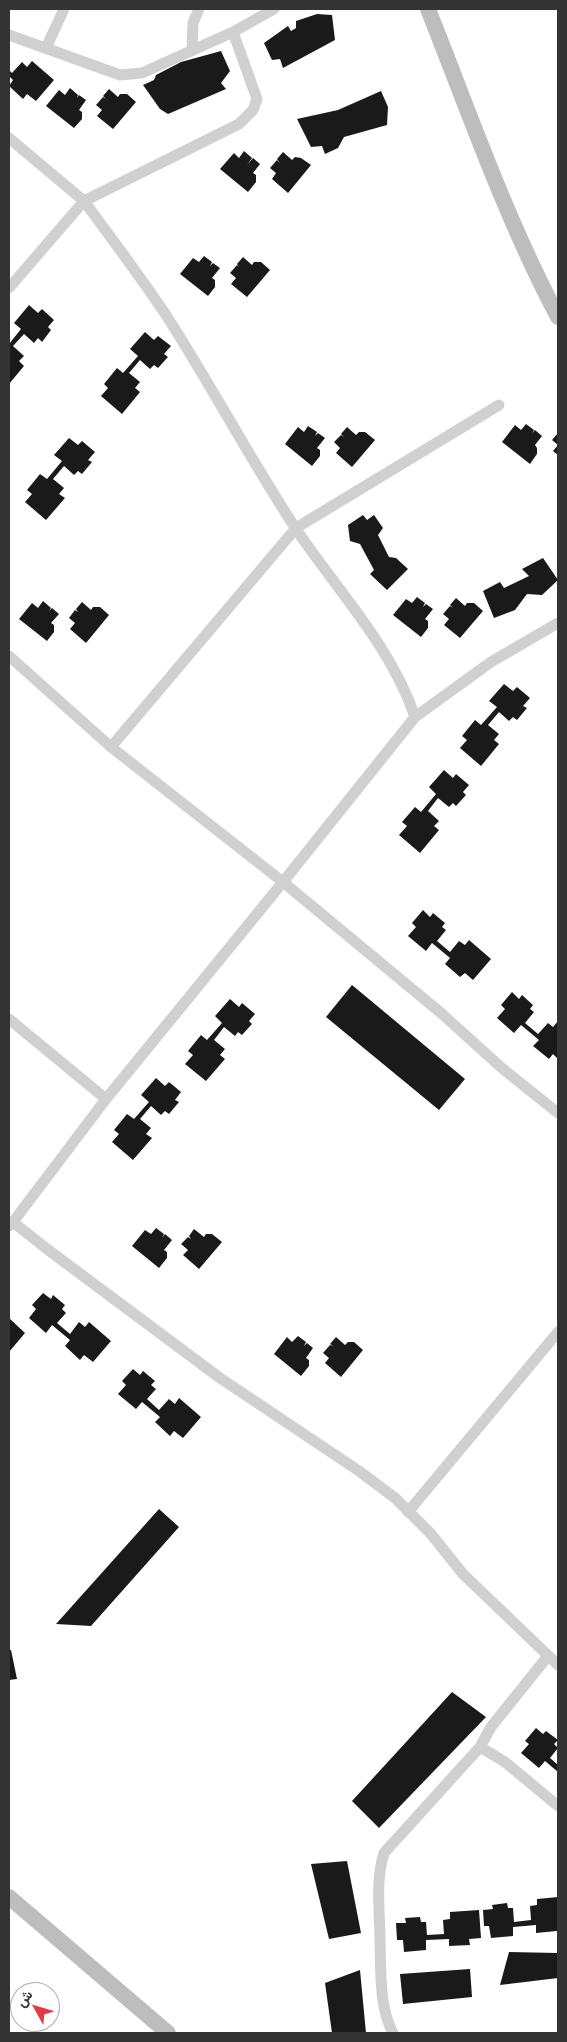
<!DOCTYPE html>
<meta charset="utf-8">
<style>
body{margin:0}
#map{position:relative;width:567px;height:2042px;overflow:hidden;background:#fff;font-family:"Asap Condensed",Vazirmatn,sans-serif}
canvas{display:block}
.frame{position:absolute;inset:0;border:10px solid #333;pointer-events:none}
.north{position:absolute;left:10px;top:1982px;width:50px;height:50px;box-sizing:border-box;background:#fff;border:1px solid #adadad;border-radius:50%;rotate:309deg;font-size:14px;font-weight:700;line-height:20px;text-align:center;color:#333}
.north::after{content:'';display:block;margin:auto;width:18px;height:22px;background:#e63946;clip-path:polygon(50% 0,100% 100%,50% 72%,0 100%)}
</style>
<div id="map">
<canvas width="567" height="2042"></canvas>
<div class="frame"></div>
<div class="north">ش</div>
</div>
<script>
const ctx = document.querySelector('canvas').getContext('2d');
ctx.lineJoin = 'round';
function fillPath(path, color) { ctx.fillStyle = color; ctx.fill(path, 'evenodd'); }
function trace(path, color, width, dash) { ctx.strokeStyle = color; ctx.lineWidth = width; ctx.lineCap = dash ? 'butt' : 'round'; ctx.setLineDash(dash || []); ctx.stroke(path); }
fillPath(new Path2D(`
 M317,14L332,15L335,40L283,68L280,59L272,60L264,43L288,26L291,31L296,28V21Z
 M221,51L230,71L221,83L226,89L168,114L160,109L143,85L154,80L156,75L181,62Z
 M32,61L54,80L36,101L27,94L23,99L9,86L13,80L9,76V70L12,73L22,62L27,67Z
 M70,88L78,95L77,98L79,95L86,100L79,110L82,112V119L74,128L46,106L59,90L65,95Z
 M109,89L118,97L120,94H127L136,102L113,129L97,116L102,110L96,105L103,97L106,99L103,96Z
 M381,91L388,107L387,125L344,137L338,148L325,154L322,146L311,147L297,119L338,110Z
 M244,151L252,158L247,165L253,158L260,164L253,173L256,175V182L248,192L220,169L234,153L239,158Z
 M283,152L292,160L295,157L301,158L311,165L288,193L272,179L276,173L270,168L277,160L280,163L277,159Z
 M204,256L212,262L210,266L213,263L220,268L212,278L215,280V287L208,296L180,274L193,258L199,262Z
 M243,257L252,265L254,262H261L270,270L247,297L231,284L236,278L230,273L237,265L239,267L237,264Z
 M29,305L38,313L42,309L54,320L48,327L51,330L42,342L38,338L34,343L24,334L13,346L24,356L19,361L24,366L9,384V344L21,329L14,323Z
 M145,332L154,340L158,336L171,346L164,354L168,357L158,368L154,365L150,369L140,360L129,373L140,382L135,388L140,392L122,414L101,396L108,388L104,384L117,368L123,373L138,356L130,349Z
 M526,424L534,430L532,433L535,430L542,436L535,445L537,448V454L530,464L502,442L515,425L521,430Z
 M308,426L317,432L315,436L318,433L325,438L317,448L320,450V456L312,466L285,444L298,427L304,432Z
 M347,427L356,435L359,432H365L375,440L352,467L336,453L340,448L334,442L341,435L344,437L341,434Z
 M558,433V455L553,451L558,445L552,440Z
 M69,438L78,445L82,441L95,452L88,460L92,462L82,474L78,471L74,475L64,466L53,479L64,488L59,494L65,498L46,520L25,502L32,494L27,490L40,474L47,479L62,461L54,455Z
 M363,515L367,520L374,515L383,528L378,535L389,557L396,558L408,569L387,590L370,574L374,570L360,544L350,541L348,525Z
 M543,558L558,580L542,595L527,594L515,610L494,618L483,591L500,582L504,588L529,576L522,569Z
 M417,597L425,603L423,607L426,604L433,609L425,619L428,621V628L421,637L393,615L406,599L412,603Z
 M456,598L465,606L467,603H474L483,611L460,638L444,625L449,619L443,614L450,606L453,608L450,605Z
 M43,601L51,608L49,611L52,608L59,614L51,623L54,625V632L47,641L19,619L32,603L38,608Z
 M82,602L91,610L93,607H100L109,615L86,643L70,629L75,623L69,618L75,610L78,612L76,609Z
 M504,684L513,691L517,687L530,698L523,706L527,708L517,720L513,717L509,721L499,712L488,725L499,734L494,740L499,744L481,766L460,748L467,740L462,736L475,720L481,725L497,707L489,701Z
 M444,770L453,778L456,774L469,785L463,792L466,795L456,806L453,803L449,807L438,798L428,811L439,821L434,826L439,830L420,853L399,835L407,826L402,822L415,807L421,812L436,794L429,787Z
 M423,910L430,917L433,913L445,923L442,927L446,930L437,941L450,952L459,941L465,945L469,940L491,959L473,980L465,973L460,977L445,964L450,958L432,943L426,951L408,936L416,927L412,923Z
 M352,985L465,1079L439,1110L326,1017Z
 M512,992L519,999L522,995L533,1005L530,1009L534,1012L525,1023L538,1034L548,1023L553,1027L558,1021V1059L553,1054L549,1059L533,1046L539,1040L521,1025L514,1033L497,1018L505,1009L501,1005Z
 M230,999L239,1007L242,1003L255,1014L249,1021L252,1024L242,1035L238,1032L235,1036L224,1027L214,1040L225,1049L220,1055L225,1059L206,1081L185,1064L193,1055L188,1051L201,1035L207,1040L222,1023L215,1016Z
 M156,1078L165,1086L169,1082L181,1092L175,1100L179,1102L169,1114L165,1111L161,1115L151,1106L140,1119L151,1128L146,1134L152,1138L133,1160L112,1142L119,1134L114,1130L127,1114L134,1119L149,1102L141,1095Z
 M156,1228L164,1234L162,1238L165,1234L172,1240L164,1250L167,1252V1258L159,1268L132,1246L145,1230L151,1234Z
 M194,1229L204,1237L206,1234H212L222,1242L199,1269L183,1255L188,1250L181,1244L188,1237L191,1239L189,1236Z
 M43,1293L51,1299L53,1295L65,1305L62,1309L66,1313L57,1323L70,1334L79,1322L85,1327L89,1322L111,1341L93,1362L84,1355L80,1360L65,1346L70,1340L52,1325L46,1333L29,1318L36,1309L32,1305Z
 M9,1318L25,1333L9,1352Z
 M298,1336L306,1342L304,1346L307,1343L313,1348L306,1358L309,1360V1366L301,1376L274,1354L287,1337L292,1342Z
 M336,1337L345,1345L348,1342H354L363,1350L341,1377L325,1363L329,1358L323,1353L330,1345L333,1346L330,1344Z
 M133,1369L140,1375L143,1371L155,1381L151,1385L156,1389L147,1399L159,1410L169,1399L175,1404L179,1398L201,1417L183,1438L174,1431L170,1436L155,1422L160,1417L142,1402L136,1409L118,1394L126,1385L122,1381Z
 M159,1509L179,1527L91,1626L56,1624Z
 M9,1650H11L17,1679L9,1680Z
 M452,1692L486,1717L379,1828L352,1801Z
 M536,1728L543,1734L546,1731L558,1740L554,1744L558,1748L550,1758L558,1765V1772L545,1761L539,1768L521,1753L529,1744L525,1741Z
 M347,1861L361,1933L329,1939L311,1864Z
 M558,1897L557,1931L536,1933V1925L513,1927V1936L491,1938L489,1926H484L483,1910L493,1909L492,1905L507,1903L508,1908H513L514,1922L531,1920L530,1906L537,1905V1899Z
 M479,1910L481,1938L469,1939L470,1945L449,1946V1939L426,1940V1950L404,1952L403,1940H397L396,1923H406L405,1918L420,1917L421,1922H426L427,1935L444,1934L443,1920L450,1919V1912Z
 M509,1952L558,1953V1978L500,1985Z
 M470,1969L472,1997L403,2004L400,1974Z
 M360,1970L366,2033H332L325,1983Z`), '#1a1a1a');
trace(new Path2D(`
 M9,35L120,75L142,73L233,32
 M46,48L64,9
 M192,51L193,23L199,9
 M9,138L84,201L239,124L253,110L257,99L233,32L274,9
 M9,288L84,201C112,239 140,276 166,315C211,385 250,459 296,529C337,590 391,646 415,717L283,882L106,1099L13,1222
 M499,405L296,528L111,747L283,882L441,1013L503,1069L558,1113
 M9,656L111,747
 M415,717L491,662L558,623
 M9,1019L106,1099
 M9,1226L13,1222L47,1249L220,1378L359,1471L395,1498L431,1534L463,1574L558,1665
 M408,1512L558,1332
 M548,1656L491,1727L480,1747L505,1762L558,1806
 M393,2033C379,2007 381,1971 380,1942C380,1912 375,1882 384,1853L480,1747`), '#d0d0d0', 11);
trace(new Path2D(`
 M428,9C469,112 506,219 558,317
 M9,1897L168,2033`), '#bdbdbd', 16);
</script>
